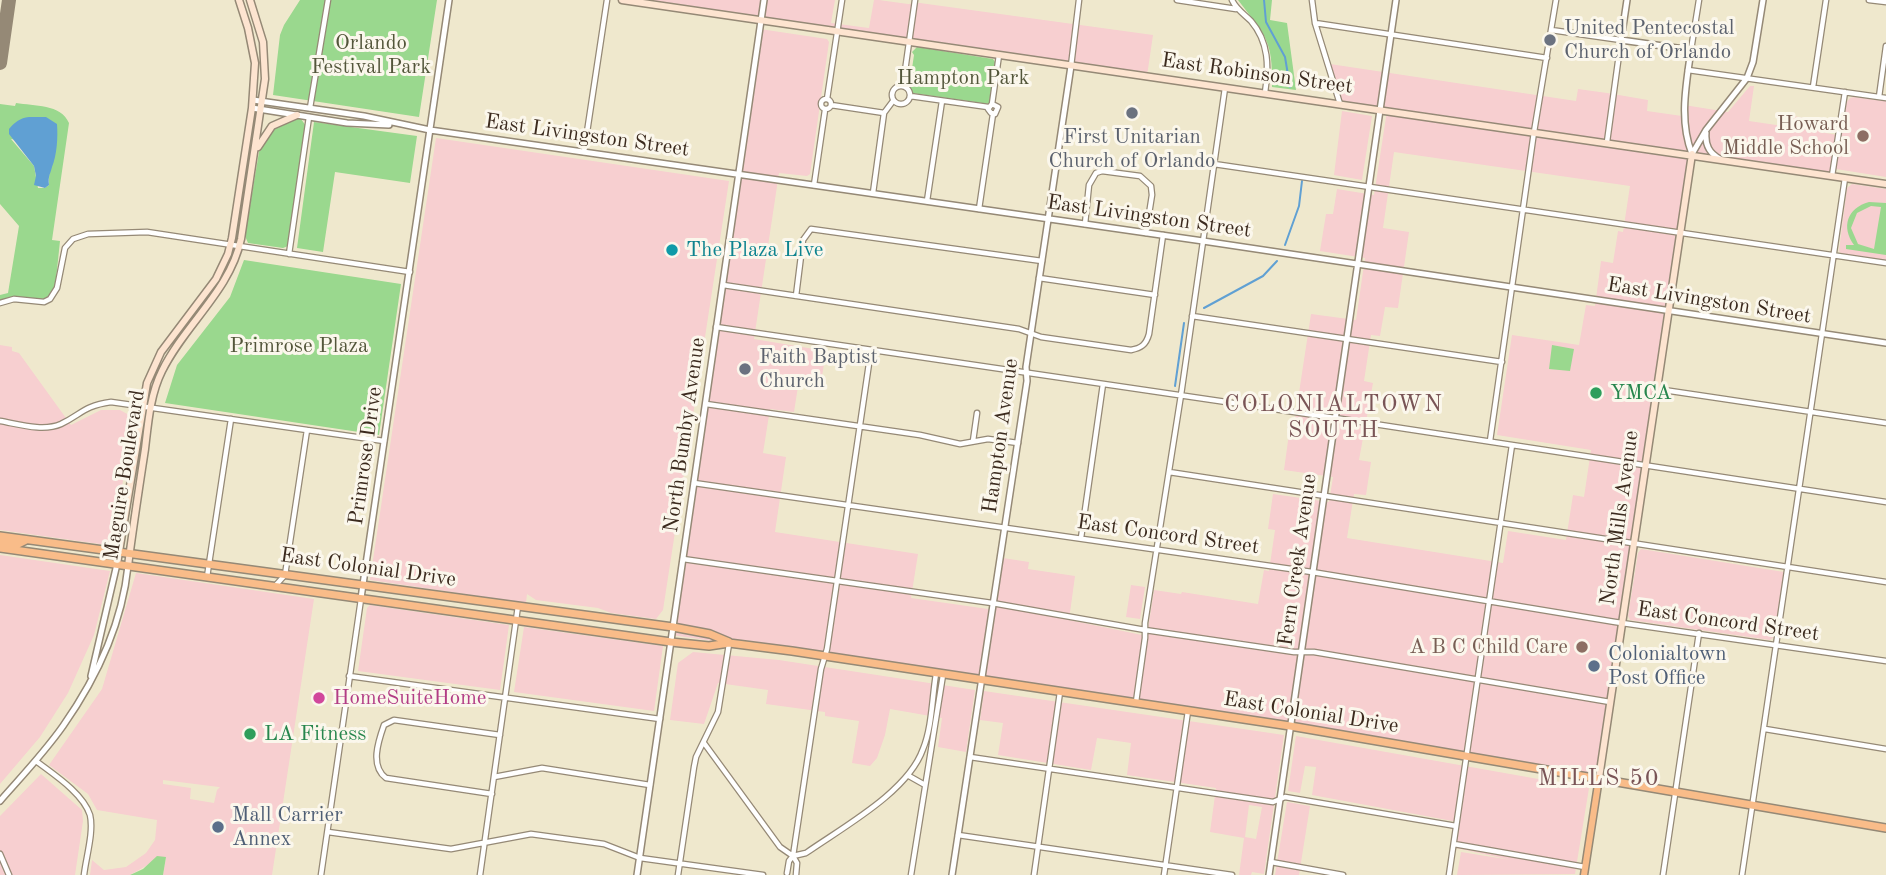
<!DOCTYPE html>
<style>
body{margin:0}
canvas{display:block;background:#efe8cd}
</style>
<canvas width="1886" height="875"></canvas>
<script>
const ctx = document.querySelector('canvas').getContext('2d');
ctx.lineJoin = 'round';
function fillPath(path, color) { ctx.fillStyle = color; ctx.fill(path, 'evenodd'); }
function trace(path, color, width, dash) { ctx.strokeStyle = color; ctx.lineWidth = width; ctx.lineCap = dash ? 'butt' : 'round'; ctx.setLineDash(dash || []); ctx.stroke(path); }
function write(font, color, halo, rows, align = 'center') {
  ctx.font = font + ' "Old Standard TT",serif'; ctx.lineWidth = 6; ctx.setLineDash([]); ctx.textBaseline = 'middle'; ctx.strokeStyle = halo; ctx.fillStyle = color; for (const [text, x, y, turn = 0] of rows) {
    ctx.save(); ctx.translate(x, y); ctx.rotate((+turn || 0) * Math.PI / 180); ctx.textAlign = isNaN(turn) ? turn : align; if (halo) ctx.strokeText(text, 0, 0); ctx.fillText(text, 0, 0); ctx.restore();
  }
}
fillPath(new Path2D(`
 M622,0H835L831,23L869,28L874,0H879L908,4L920,3L1153,35L1147,76Z
 M760,29L827,39L829,42L810,174L807,176L779,173L754,339L826,351L821,383L799,380L794,412L770,409L763,453L786,457L775,532L918,554L911,598L995,610L1003,558L1029,562L1028,569L1075,576L1069,620L1147,636L1154,590L1181,594L1182,592L1258,604L1264,570L1269,571L1275,530L1268,529L1273,494L1329,502L1333,477L1284,470L1291,419H1295L1311,314L1356,320L1365,258L1320,251L1326,214H1333L1337,189L1374,195L1387,111L1343,104L1330,64L1576,101L1578,89L1607,93L1648,100L1647,111L1682,116L1684,105L1728,112L1750,86H1754L1749,121L1783,126L1785,114L1821,122L1820,132L1837,135L1831,176L1690,155L1599,779L1290,726L672,635ZM1394,152L1630,186L1623,232L1618,231L1613,263L1601,261L1595,306L1586,305L1579,345L1512,335L1497,435L1591,450L1584,497L1573,495L1566,540L1508,531L1503,563L1347,538L1354,494L1366,495L1371,462L1359,460L1373,383L1364,381L1371,335L1380,336L1385,307L1398,308L1409,232L1383,228Z
 M1854,97L1886,101V177L1836,169L1845,104L1850,98Z
 M1342,111L1372,116L1362,180L1334,175Z
 M436,138L729,181L663,610L656,619L611,613L598,608L536,600L527,594L526,603L370,580Z
 M1852,184L1886,189V260L1842,254L1839,251L1847,188Z
 M0,345L12,347V351L19,353L71,425L101,410H120L129,415L131,422L114,546L0,530Z
 M1641,549L1784,572L1775,636L1770,640L1630,620L1628,616L1638,553Z
 M0,555L110,571L94,635L68,693L40,737L0,784Z
 M136,573L314,599L272,875H163L166,858L151,863L130,875H90L92,860L104,870L126,867L146,853L155,840L157,820L97,810L88,794L49,765L102,689ZM163,780L219,787H220L217,790L214,803L190,799L191,788L163,784Z
 M1131,585L1145,587L1140,619L1126,617Z
 M370,605L509,625L500,690L358,671L367,608Z
 M524,627L663,646L654,711L514,692Z
 M693,652L779,660L975,690L966,752L938,747L942,718L890,709L885,735L877,758L870,766L852,763L859,721L825,716V712L766,704L768,690L718,683L704,724L670,720L678,663Z
 M984,691L1284,735L1264,874L1252,872L1251,875H1239L1244,838L1210,832L1216,788L1127,775L1131,743L1097,738L1091,770L998,755L1003,723L980,720ZM1249,805L1262,807L1256,839L1245,837Z
 M1296,736L1589,788L1575,874L1457,875L1461,852L1511,860L1456,848L1458,822L1312,795L1316,767L1305,766L1300,793L1288,791Z
 M41,774L82,810L83,821L75,875H0V816Z
 M1287,802L1310,806L1299,875H1275Z`), '#f7cfd0');
fillPath(new Path2D(`
 M300,0H437L419,117L273,95L280,35L284,25Z
 M1238,0H1272L1270,20L1287,23L1296,90L1272,87C1273,38 1265,36 1238,0Z
 M917,47L993,59L995,62L989,104L912,93L906,83L910,82L914,55L912,52Z
 M16,103C34,106 61,104 69,123L52,240L60,241L55,289C42,310 19,293 0,300V295L8,293L19,226L0,204V104L15,106ZM11,139L56,146C53,158 48,172 49,185L45,188H38L34,166Z
 M293,119H301L306,126L288,246L283,248L248,243L245,236L260,146L274,128Z
 M314,122L417,136L410,183L335,172L323,252L297,248Z
 M1869,202L1886,203V255L1846,249V245H1854C1841,227 1847,208 1869,202ZM1871,206L1881,207L1874,249L1858,244L1851,228L1857,213Z
 M244,260L401,284L379,435L165,403L177,365L230,297Z
 M1552,345L1574,349L1570,371L1549,369Z
 M157,856L166,857L163,875H130L143,869Z`), '#9ad88e');
fillPath(new Path2D(`
 M29,117H46L57,124C58,137 57,155 52,167C50,175 48,176 49,185L45,188L34,185L36,176L34,166L9,134V129C15,122 20,118 29,117Z`), '#60a0d3');
trace(new Path2D(`
 M1264,0L1266,22L1285,57L1290,87
 M1285,245L1299,206L1302,181
 M1204,308L1263,276L1277,261
 M1175,386L1184,323`), '#60a0d3', 2);
trace(new Path2D(`
 M0,63L9,0`), '#958976', 14);
const minor = new Path2D(`
 M1177,0L1236,9
 M1232,0C1236,9 1244,14 1251,21C1269,42 1269,67 1265,93
 M1312,0L1315,23L1340,104
 M1869,0L1886,2
 M1315,23L1547,58
 M1551,30L1621,40L1607,142
 M1691,50L1699,0
 M1071,66L1079,0
 M1688,70L1886,98
 M903,85L915,0
 M892 95a9 9 0 1 1 18 0a9 9 0 1 1-18 0Z
 M1813,87L1826,0
 M910,96L988,107
 M1879,97L1886,46
 M821 104a5 5 0 1 1 10 0a5 5 0 1 1-10 0Z
 M827,99L842,0
 M992,104L998,107L995,114L991,113L988,109L992,104L999,55
 M831,105L884,113
 M310,108L328,0
 M584,152L607,0
 M1214,164L1886,263
 M1832,176L1845,92
 M814,185L825,110
 M873,193L884,113L893,101
 M927,201L942,101
 M979,209L993,114
 M1085,224L1089,185L1096,173L1102,171L1140,176L1151,186L1152,195L1146,233
 M289,254L309,117
 M1039,278L1155,295
 M723,285L1019,329L1041,337L1131,350C1141,348 1146,345 1149,334L1163,235
 M796,296L803,240L811,229L1042,261
 M0,303L14,299L44,302L50,299L57,288L65,248L73,239L88,234L147,232L410,272
 M1192,316L1502,362
 M716,327L1335,418L1886,502
 M1657,389L1886,423
 M706,404L920,435L960,444L988,439L1018,443
 M0,421C18,424 43,432 61,424C82,414 83,406 111,402L384,441
 M973,441L977,413
 M1490,441L1534,132L1556,0
 M1169,472L1886,582
 M694,483L1312,572L1615,622L1886,661
 M1081,538L1103,384
 M683,559L992,603L1145,630L1294,652H1314L1610,702
 M207,577L231,419
 M275,586L285,575L307,430
 M349,676L660,719
 M1136,702L1145,638V623L1181,395L1225,88
 M1765,729L1886,749
 M704,743L780,847L793,856
 M970,757L1273,802L1285,797L1456,826
 M36,761C53,774 83,793 90,815C94,832 86,857 84,875
 M909,776L925,785
 M494,777L542,768L650,785
 M492,794L386,778C370,766 378,742 384,725L394,720L500,735
 M328,832L451,849L531,834L604,844L640,858L763,875
 M958,835L1232,875
 M1454,844L1585,867
 M0,854L9,875
 M793,856L806,853C843,827 908,792 923,749C932,727 932,698 936,674
 M793,856L797,863L796,875
 M1271,862L1343,875
 M787,873L789,861L793,856L821,669L827,649L871,350
 M321,875L361,599
 M480,875L518,606
 M678,875L694,767L696,757L718,712L729,644
 M911,875L943,675
 M1034,875L1060,692
 M1164,875L1188,711
 M1449,875L1512,445
 M1663,875L1699,633
 M1742,875L1845,178`);
const tertiary = new Path2D(`
 M1627,0L1621,40L1691,50C1686,85 1679,121 1692,154
 M253,100L364,116L430,130L1203,241L1886,343
 M252,108L347,123L389,125
 M1706,133C1705,145 1709,153 1720,159
 M1692,154L1706,130L1747,78L1753,62L1763,0
 M361,598L449,0
 M91,676L117,564
 M0,801C21,777 44,753 63,726C96,679 122,624 128,566
 M637,875L764,0
 M952,875L1027,381L1026,367L1071,66
 M1269,875L1396,0`);
const secondary = new Path2D(`
 M622,0L1886,184
 M258,147L272,126L297,115
 M117,564L147,383L161,352L216,279L228,254L232,238L252,108L255,63L248,28L239,0
 M128,566C133,527 139,488 145,449C148,424 150,395 162,371C185,324 230,291 241,239L265,79L263,42L250,0
 M1599,778L1692,154`);
const primary = new Path2D(`
 M1584,875L1599,778`);
const trunk = new Path2D(`
 M0,536L673,627L710,634L729,642
 M0,541L18,544L26,540
 M0,548L671,642L709,646L729,643L792,651L1290,726L1886,828`);
trace(minor, '#958976', 7);
trace(tertiary, '#958976', 8);
trace(secondary, '#958976', 9);
trace(primary, '#958976', 9);
trace(trunk, '#958976', 10);
trace(minor, '#fff', 4.5);
trace(tertiary, '#fff', 5);
trace(secondary, '#fde4d0', 6);
trace(primary, '#f9bc89', 6);
trace(trunk, '#f9bc89', 7);
for (const [x, y, r, color] of [
 [1550,40,7,"#6b7280"],
 [1132,113,7,"#6b7280"],
 [1863,136,7,"#8d6e63"],
 [672,250,7,"#0f9aa8"],
 [745,369,7,"#6b7280"],
 [1596,393,7,"#2e9e5b"],
 [1582,647,7,"#8d6e63"],
 [1594,666,7,"#5c6f8a"],
 [319,698,7,"#d1479c"],
 [250,734,7,"#2e9e5b"],
 [218,827,7,"#5c6f8a"]
]) { const dot = new Path2D(); dot.arc(x, y, r, 0, 2 * Math.PI); ctx.fillStyle = color; ctx.fill(dot); trace(dot, '#fbf7ec', 2.5); }
write('21px', '#5b616d', '#fbf7ec', [
 ["United Pentecostal",1564,28],
 ["Church of Orlando",1564,52],
 ["First Unitarian",1132,137,"center"],
 ["Church of Orlando",1132,161,"center"],
 ["Faith Baptist",759,357],
 ["Church",759,381]
], 'left');
write('21px', '#53563a', '#fbf7ec', [
 ["Orlando",371,43],
 ["Festival Park",371,67],
 ["Hampton Park",963,78],
 ["Primrose Plaza",299,346]
]);
write('21px', '#3b2a1e', '#fbf7ec', [
 ["East Robinson Street",1257,74,8],
 ["East Livingston Street",587,136,8],
 ["East Livingston Street",1149,217,8],
 ["East Livingston Street",1709,301,9],
 ["North Bumby Avenue",685,435,-82],
 ["Hampton Avenue",1001,436,-82],
 ["Primrose Drive",366,456,-82],
 ["Maguire Boulevard",125,475,-81],
 ["North Mills Avenue",1620,518,-82],
 ["East Concord Street",1168,535,8],
 ["Fern Creek Avenue",1298,560,-82],
 ["East Colonial Drive",368,568,8],
 ["East Concord Street",1728,622,8],
 ["East Colonial Drive",1311,713,9]
]);
write('21px', '#785e54', '#fbf7ec', [
 ["Howard",1849,124],
 ["Middle School",1849,148],
 ["A B C Child Care",1568,647]
], 'right');
write('21px', '#0d838f', '#fbf7ec', [
 ["The Plaza Live",686,250]
], 'left');
write('21px', '#27864d', '#fbf7ec', [
 ["YMCA",1610,393],
 ["LA Fitness",264,734]
], 'left');
write('21px', '#4e5e75', '#fbf7ec', [
 ["Colonialtown",1608,654],
 ["Post Office",1608,678],
 ["Mall Carrier",232,815],
 ["Annex",232,839]
], 'left');
write('21px', '#b23c85', '#fbf7ec', [
 ["HomeSuiteHome",333,698]
], 'left');
ctx.letterSpacing = '2px';
write('23px', '#795456', '#fbf7ec', [
 ["COLONIALTOWN",1334,405],
 ["SOUTH",1334,431],
 ["MILLS 50",1599,779]
]);
ctx.letterSpacing = '0px';
</script>
